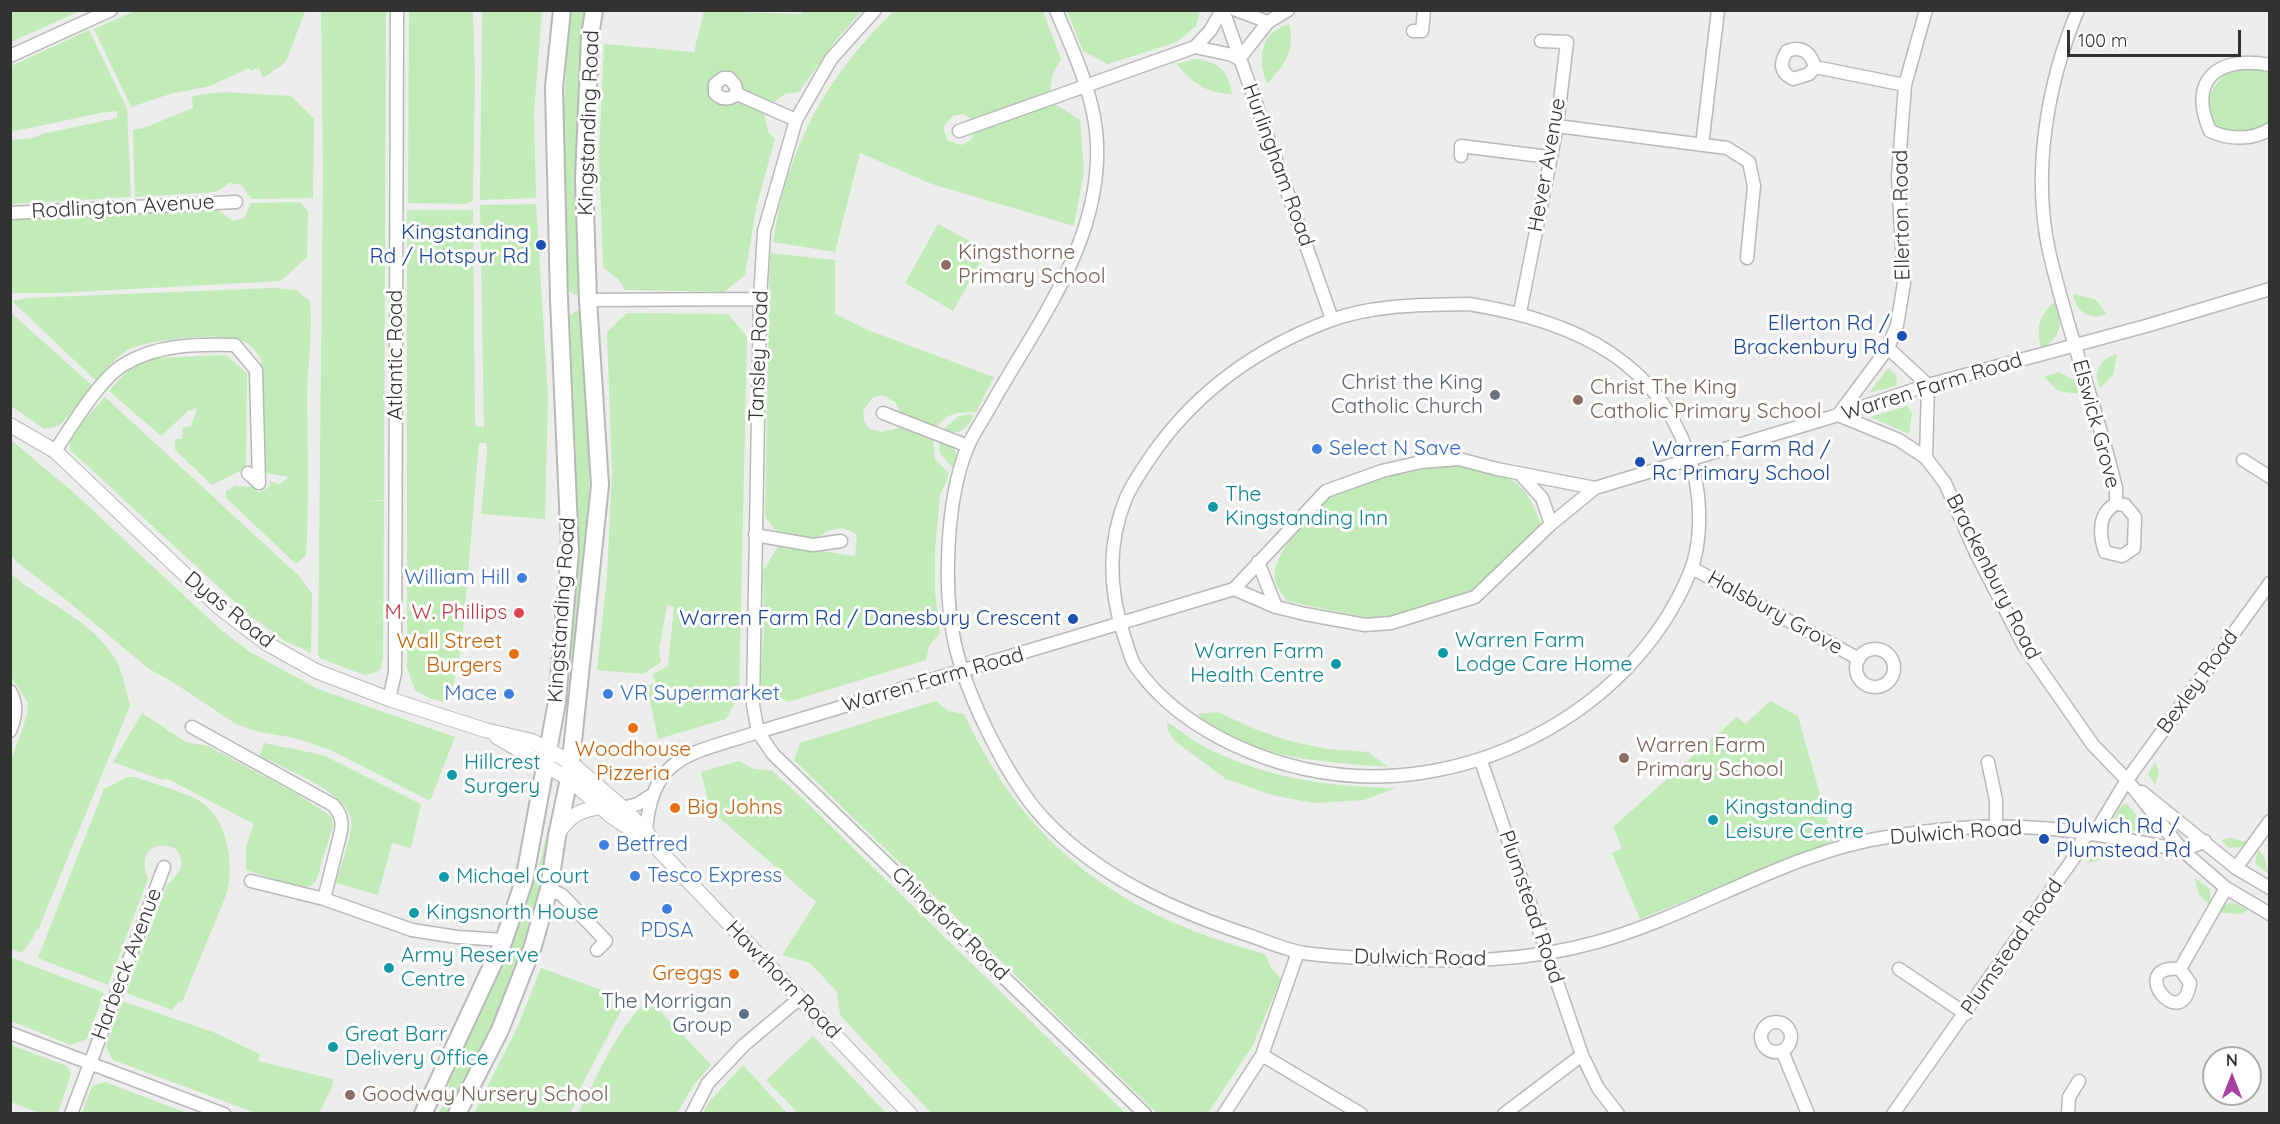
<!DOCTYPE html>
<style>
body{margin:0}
#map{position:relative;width:2280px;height:1124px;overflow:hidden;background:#ededee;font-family:Quicksand,sans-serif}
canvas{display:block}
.frame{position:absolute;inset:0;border:12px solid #313232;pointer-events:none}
.north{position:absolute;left:2202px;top:1046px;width:60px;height:60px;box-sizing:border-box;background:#fff;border:2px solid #adadad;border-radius:50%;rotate:0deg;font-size:16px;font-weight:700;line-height:24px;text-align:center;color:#313232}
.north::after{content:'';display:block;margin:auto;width:21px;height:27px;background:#a83fa2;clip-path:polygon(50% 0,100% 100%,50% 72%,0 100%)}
.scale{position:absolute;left:2067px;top:30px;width:174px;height:27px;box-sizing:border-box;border:3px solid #313232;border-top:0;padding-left:8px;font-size:18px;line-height:21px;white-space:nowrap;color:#313232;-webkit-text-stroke:4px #fff;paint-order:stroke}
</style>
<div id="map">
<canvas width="2280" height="1124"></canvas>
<div class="frame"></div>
<div class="north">N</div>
<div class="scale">100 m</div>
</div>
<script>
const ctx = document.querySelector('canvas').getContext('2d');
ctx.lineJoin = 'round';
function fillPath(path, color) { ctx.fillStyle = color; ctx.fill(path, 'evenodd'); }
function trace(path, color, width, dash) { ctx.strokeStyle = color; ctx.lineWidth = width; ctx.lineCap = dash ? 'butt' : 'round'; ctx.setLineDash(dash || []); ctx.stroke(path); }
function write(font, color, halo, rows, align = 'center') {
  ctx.font = font + ' Quicksand,sans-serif'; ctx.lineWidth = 6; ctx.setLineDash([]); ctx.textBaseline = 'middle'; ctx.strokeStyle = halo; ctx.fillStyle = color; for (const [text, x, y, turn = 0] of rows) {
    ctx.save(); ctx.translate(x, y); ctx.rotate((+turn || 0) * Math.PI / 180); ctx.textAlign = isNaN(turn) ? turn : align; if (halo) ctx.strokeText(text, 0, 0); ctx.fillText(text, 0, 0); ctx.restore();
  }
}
fillPath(new Path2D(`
 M11,10H80V11L11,42Z
 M135,11V10L305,11L286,62L263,78L259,68L251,71L249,68L210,86L170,94L131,107L94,29Z
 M321,11H386L384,500H357L384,501L383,656L381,668L377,672L364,675L320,658L318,654L323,173Z
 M409,11H473L475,77L473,194V201L466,204L408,203Z
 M569,11H587L577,113L576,175L583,290L576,295L569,292L562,153Z
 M704,11L801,14L802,11H862L835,41L799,92L785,94L771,104L740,89L733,75L711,90L764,113L768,132L775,139L757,204L745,275L724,292L625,290L619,280L604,268L603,264L599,155L604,44L694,52Z
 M894,11H1043L1061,59L1053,73L1050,91L974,120L963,114L952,116L943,128L948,141L962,145L971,140L977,129L1052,102L1080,120L1084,171L1074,226L932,184L860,153L835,252L773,242C788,146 825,78 894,11Z
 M1067,11L1200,10V11L1196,26L1177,42L1108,64L1083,51Z
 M482,12L542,11L534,112L536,198L480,200Z
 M1289,24C1296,49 1284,66 1267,84C1257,58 1260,33 1289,24Z
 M89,30L127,109L131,197L11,204V140L33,138L42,134L117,118V111L105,112L11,132V66Z
 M1194,59C1218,61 1229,71 1232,94C1209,94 1191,83 1177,64Z
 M2234,68H2262L2269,74V122C2261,131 2252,132 2240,132C2234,132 2226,133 2221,131C2190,117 2215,78 2234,68Z
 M223,92L291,96L314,119L313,198L251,199L242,185L229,183L216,192L135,197L133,129H141L193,108L192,96Z
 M300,202L308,211L307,257L281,281L57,293H11L10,220L215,208L233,221L244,218L251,203Z
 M536,204L548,398L545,519L481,514L487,453L486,443H479L462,644L449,703L431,699L415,690L407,668V210H473L475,421L476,426L484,427L480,205Z
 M938,224L987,250L953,311L905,283Z
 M770,253L835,260V314L868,330L994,377L976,412C958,413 946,412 936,429L903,416L895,402L882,395L872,398L863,411L864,421L870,429L882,432L903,427L933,440L935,459L948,472V477L940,495L935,550V592L940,633L929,646L926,660L788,702L763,687L760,682L764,631L763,571L779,545L855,556L857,535C843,523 828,530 815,539L778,533L765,517Z
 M273,288L296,290L310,301C313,335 307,368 307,402C308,453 309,504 306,555L296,564L226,498V491L235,486L253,487L259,493L270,486L269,481L280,484L289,477L267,473L264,467L261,360C258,354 252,346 246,342C225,331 146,339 126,351C114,358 105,372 96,381L12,301L27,298Z
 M2073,294L2095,299L2107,314C2089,321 2076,312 2073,294Z
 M2054,302C2064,320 2062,339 2041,348C2036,327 2039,317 2054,302Z
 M578,310L584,314L590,434L589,504L573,697L569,695L576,576V466L570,315Z
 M10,312L93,386L59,426L44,429L11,406Z
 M627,313L728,314L747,337L739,695L726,719L658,739L647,686L655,683L653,674L668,666L674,607L667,605L659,651L661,662L643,674L597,670L607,577L612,472L607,332Z
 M2117,354L2113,375L2100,388C2092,372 2100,359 2117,354Z
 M226,355L247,373L246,464L244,469L212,485L175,450V439H182L183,427L191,426L197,408L189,410L161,436L109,391L132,366L152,358Z
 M1888,368L1897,376L1896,386L1869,393Z
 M2059,372L2074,380L2080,394L2058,391L2044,377Z
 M105,397L299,576L312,594L311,653L285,641L249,615L70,450L69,436Z
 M1907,406L1912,413L1909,434L1870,417Z
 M971,414L973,416C967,430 958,436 944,429L958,416Z
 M11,440L73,492L220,629L250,652L318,689L455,737L430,801L331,750L295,738L259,732L236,724L171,681L149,669L70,603L18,563L11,556Z
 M939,441L955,450L957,458L952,467L940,453Z
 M1456,465C1505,478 1523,471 1541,525L1491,576L1471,592L1394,616L1369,618L1287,601C1281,593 1273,583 1275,572C1277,551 1317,502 1336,494C1373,476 1415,468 1456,465Z
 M10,573C43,602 90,619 114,657C123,672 126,689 130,706L38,930L36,929L33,938L22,953L11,949V761L27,715L28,703L11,676Z
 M936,701L948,711L964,714C1028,850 1121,915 1265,954L1270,966L1281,979L1253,1045L1208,1113H1157L794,760L800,743Z
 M1770,701L1798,716L1833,841L1640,919L1612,853L1622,848L1613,827L1737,717L1745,724Z
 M1218,712L1252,728L1289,741L1327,749L1368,752L1388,767C1327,762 1244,759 1197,714Z
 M142,713L186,742L208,746L297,794L331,816L333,825L316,882L304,889L246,870V847L254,824L166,778L163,780L113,762Z
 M1167,722C1183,732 1198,745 1215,752C1272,779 1333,787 1396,788L1364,800L1313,803L1272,795L1226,779L1176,742L1168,731Z
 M264,743L323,755L421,804L411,848L392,843L378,895L336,883C340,867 353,835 351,819C347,792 283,768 260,756Z
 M739,761L754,769L771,770L803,799L1125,1113H931L840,1015L837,992L810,963L782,955L816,902L715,814L708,800L701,772Z
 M2155,762L2159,773L2155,785L2148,774Z
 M127,777H135C152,783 188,793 201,802C228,820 234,864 227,893L182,1002L179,1001L172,1010L126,993L167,885C179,874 188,864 175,848C149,840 139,855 148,879L108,985L38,958L104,789Z
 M2127,804L2148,829V833L2110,826L2121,806Z
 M553,809L556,812L530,931L503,1007L449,1113L438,1114L450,1092L448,1080L538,871Z
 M2230,838L2247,842L2242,847L2229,848L2221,840Z
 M2258,849L2265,858L2268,874L2255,863Z
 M2110,850L2102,860L2087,863L2095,854Z
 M2195,878L2210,889V905L2199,895Z
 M2232,902L2248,910L2240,914L2220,913L2223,906Z
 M10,957L104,993L87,1039L71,1045L11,1021Z
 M541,968L627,999L573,1102L575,1104L570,1113H474L518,1026Z
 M649,999L711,1065L693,1086L677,1113H578C599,1074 615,1030 649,999Z
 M122,1001L213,1032L260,1054L258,1061L333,1079L332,1087L319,1113H256L113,1060L106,1047Z
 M813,1036L886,1113H797C788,1100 776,1092 766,1080Z
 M11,1045L67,1066L71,1074L58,1113H39L11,1102Z
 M743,1065L787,1113H703L709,1102Z
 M105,1082L187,1113H82L92,1086Z`), '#c1ebb7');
const minor = new Path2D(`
 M875,10L831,59L796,120L764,231L760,299L753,705L758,732L773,754L1145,1114
 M1056,10C1072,48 1091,89 1096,130C1107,232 1042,316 994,400C986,415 975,430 968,446C953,481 949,523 948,560C946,628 958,671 988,732C1003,762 1021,795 1045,820C1101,879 1178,912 1254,937C1270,943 1287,950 1304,953C1332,957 1360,958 1388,959C1461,962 1526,962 1597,942C1698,914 1787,851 1893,836C1941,828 1992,824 2040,828C2075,830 2110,837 2144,843C2157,845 2174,850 2186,848C2192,847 2199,844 2205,841
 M1223,10L1332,319
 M1236,10L1268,22
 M2078,10C2047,83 2032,173 2049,251C2067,331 2097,408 2116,488V504C2098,513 2099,534 2105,552L2122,556L2134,548L2135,517L2125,505L2116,504
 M1413,31H1422L1424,10
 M1195,47L1232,55L1239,59L1268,22L1288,10
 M10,56L111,10
 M2270,65C2219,55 2187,79 2210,131C2227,139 2252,141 2270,129
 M1815,67L1809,74L1793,79C1779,72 1780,62 1787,51C1802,45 1811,53 1815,67L1905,85
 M737,94C730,100 721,100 715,93V84L723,78H729L735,85L737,94L796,120
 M1557,126L1727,148L1749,162L1754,186L1747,258
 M959,131L1195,47L1210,31L1222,10
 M1702,145L1718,10
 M1461,156V146L1549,157
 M10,213L236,202
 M588,300L760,299
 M1469,304C1575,321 1665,361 1694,473C1701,502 1702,543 1690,572C1631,717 1456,803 1305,769C1242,755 1174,721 1136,667C1130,659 1128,646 1124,636C1109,590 1107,544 1126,498C1134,480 1146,464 1157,448C1200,389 1260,347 1329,321C1373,304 1423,305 1469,304Z
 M1520,312L1557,126L1567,42L1541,41
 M1888,348L1928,385
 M883,413L968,446
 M1838,415L1899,440L1926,458L1945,483L1975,551L2024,646L2093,745L2127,780L2182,850L2226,888L2270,914
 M1838,415L1888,348L1897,325L1904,283L1898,177L1905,85L1926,10
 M55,451C71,427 99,380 123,365C157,344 197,344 235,345L256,370L259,483L248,473
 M1926,458L1928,385
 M2243,460L2270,477
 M1521,475L1542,498L1551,524
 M755,535L813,545L841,541
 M1258,562L1276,607
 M1692,568L1859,659
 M1234,589L1276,607L1305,614L1365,625L1391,623L1475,597L1551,524L1595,488L1838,415L1928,385L2146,326L2270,289
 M1856 668a19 19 0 1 1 38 0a19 19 0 1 1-38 0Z
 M10,691C18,705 16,716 10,731
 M389,699L395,673L397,10
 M192,727L333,805C340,813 343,820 341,831L324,899
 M1481,761L1582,1055L1598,1088L1618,1114
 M1988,762L1996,800V827
 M2142,792L2236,868L2270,888
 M623,808L638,804L650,796
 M640,834L646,831C652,752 694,754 758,732L1234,589L1326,491L1382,471L1421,462L1459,459L1497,469L1595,488
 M2236,868L2270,821
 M251,881L324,899L412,930L457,937L504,940
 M549,889L562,895L606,941L597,950
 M1899,969L1966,1014
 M2180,969L2190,983C2182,1036 2125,964 2180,969L2226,888
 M1761 1037a15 15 0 1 1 30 0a15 15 0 1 1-30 0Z
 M10,1033L224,1114
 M1783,1053L1808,1114
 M1262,1055L1361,1114
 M71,1114L164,867
 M692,1114L708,1083L744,1045L800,998
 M1224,1114L1262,1055L1298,952
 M1504,1114L1582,1055
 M1893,1114L2078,852L2082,839L2098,828L2127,780L2270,583
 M2068,1114L2069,1097L2079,1081`);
const tertiary = new Path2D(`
 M10,425L55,451L220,608L266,643L316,671L389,699L485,730L532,741L570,762L623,808L646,831L656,847
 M497,737L569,779L611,816L656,847L910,1114
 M559,832C571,814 581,810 601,807`);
const secondary = new Path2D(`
 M423,1114L504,940L524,881L557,702L570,551L559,299L554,87L562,10
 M457,1114L500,1030L533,946L549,889L557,836L569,779L600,485L588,300L584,179L590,36L594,10`);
trace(minor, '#b8b8b9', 15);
trace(tertiary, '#b8b8b9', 16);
trace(secondary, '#b8b8b9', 20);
trace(minor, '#fff', 12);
trace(tertiary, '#fff', 14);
trace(secondary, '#fff', 16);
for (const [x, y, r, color] of [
 [541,245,6,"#1a4fb4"],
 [946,265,6,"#8d6e63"],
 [1902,336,6,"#1a4fb4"],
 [1495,395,6,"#6b7280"],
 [1578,400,6,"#8d6e63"],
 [1317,449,6,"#3f7fe0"],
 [1640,462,6,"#1a4fb4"],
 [1213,507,6,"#0f9aa8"],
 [522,578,6,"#3f7fe0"],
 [519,613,6,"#e0444e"],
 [1073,619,6,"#1a4fb4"],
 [1443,653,6,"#0f9aa8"],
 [514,654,6,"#e8710a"],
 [1336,664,6,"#0f9aa8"],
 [509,694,6,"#3f7fe0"],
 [608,694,6,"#3f7fe0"],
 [633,728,6,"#e8710a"],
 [1624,758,6,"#8d6e63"],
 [452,775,6,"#0f9aa8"],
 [675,808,6,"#e8710a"],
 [1713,820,6,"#0f9aa8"],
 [2044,839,6,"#1a4fb4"],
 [604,845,6,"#3f7fe0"],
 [635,876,6,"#3f7fe0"],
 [444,877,6,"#0f9aa8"],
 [667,909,6,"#3f7fe0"],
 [414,913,6,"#0f9aa8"],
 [389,968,6,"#0f9aa8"],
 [734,974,6,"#e8710a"],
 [744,1014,6,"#5c6f8a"],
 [333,1047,6,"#0f9aa8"],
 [350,1095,6,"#8d6e63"]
]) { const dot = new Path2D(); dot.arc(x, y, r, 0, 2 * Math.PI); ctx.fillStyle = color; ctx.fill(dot); trace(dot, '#fff', 2); }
write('21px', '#313232', '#fff', [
 ["Kingstanding Road",589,123,-88],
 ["Hurlingham Road",1278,165,70],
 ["Hever Avenue",1547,165,-80],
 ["Rodlington Avenue",123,207,-3],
 ["Ellerton Road",1902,215,-91],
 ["Atlantic Road",396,355,-90],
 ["Tansley Road",759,356,-88],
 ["Warren Farm Road",1932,387,-17],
 ["Elswick Grove",2096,424,75],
 ["Brackenbury Road",1993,577,63],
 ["Dyas Road",229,610,39],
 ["Kingstanding Road",562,610,-86],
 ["Halsbury Grove",1775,613,29],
 ["Warren Farm Road",933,680,-16],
 ["Bexley Road",2198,682,-54],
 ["Dulwich Road",1956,833,-4],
 ["Plumstead Road",1531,907,71],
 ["Chingford Road",950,924,44],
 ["Plumstead Road",2012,947,-55],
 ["Dulwich Road",1420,958,1],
 ["Harbeck Avenue",127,964,-69],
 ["Hawthorn Road",783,980,46]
]);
write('21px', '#164399', '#fff', [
 ["Kingstanding",529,233],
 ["Rd / Hotspur Rd",529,257],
 ["Ellerton Rd /",1890,324],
 ["Brackenbury Rd",1890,348],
 ["Warren Farm Rd /",1652,450,"left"],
 ["Rc Primary School",1652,474,"left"],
 ["Warren Farm Rd / Danesbury Crescent",1061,619],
 ["Dulwich Rd /",2056,827,"left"],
 ["Plumstead Rd",2056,851,"left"]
], 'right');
write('21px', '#785e54', '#fff', [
 ["Kingsthorne",958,253],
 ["Primary School",958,277],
 ["Christ The King",1590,388],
 ["Catholic Primary School",1590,412],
 ["Warren Farm",1636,746],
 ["Primary School",1636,770],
 ["Goodway Nursery School",362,1095]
], 'left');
write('21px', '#5b616d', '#fff', [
 ["Christ the King",1483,383],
 ["Catholic Church",1483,407]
], 'right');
write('21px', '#366cbe', '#fff', [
 ["Select N Save",1329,449],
 ["William Hill",510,578,"right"],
 ["Mace",497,694,"right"],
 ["VR Supermarket",620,694],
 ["Betfred",616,845],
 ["Tesco Express",647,876],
 ["PDSA",667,931,"center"]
], 'left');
write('21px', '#0d838f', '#fff', [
 ["The",1225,495],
 ["Kingstanding Inn",1225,519],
 ["Warren Farm",1455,641],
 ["Lodge Care Home",1455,665],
 ["Warren Farm",1324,652,"right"],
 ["Health Centre",1324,676,"right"],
 ["Hillcrest",464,763],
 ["Surgery",464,787],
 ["Kingstanding",1725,808],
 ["Leisure Centre",1725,832],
 ["Michael Court",456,877],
 ["Kingsnorth House",426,913],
 ["Army Reserve",401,956],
 ["Centre",401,980],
 ["Great Barr",345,1035],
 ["Delivery Office",345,1059]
], 'left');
write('21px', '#be3a42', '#fff', [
 ["M. W. Phillips",507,613]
], 'right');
write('21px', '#c56008', '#fff', [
 ["Wall Street",502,642],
 ["Burgers",502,666],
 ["Woodhouse",633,750,"center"],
 ["Pizzeria",633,774,"center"],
 ["Big Johns",687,808,"left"],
 ["Greggs",722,974]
], 'right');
write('21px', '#4e5e75', '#fff', [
 ["The Morrigan",732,1002],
 ["Group",732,1026]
], 'right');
</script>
